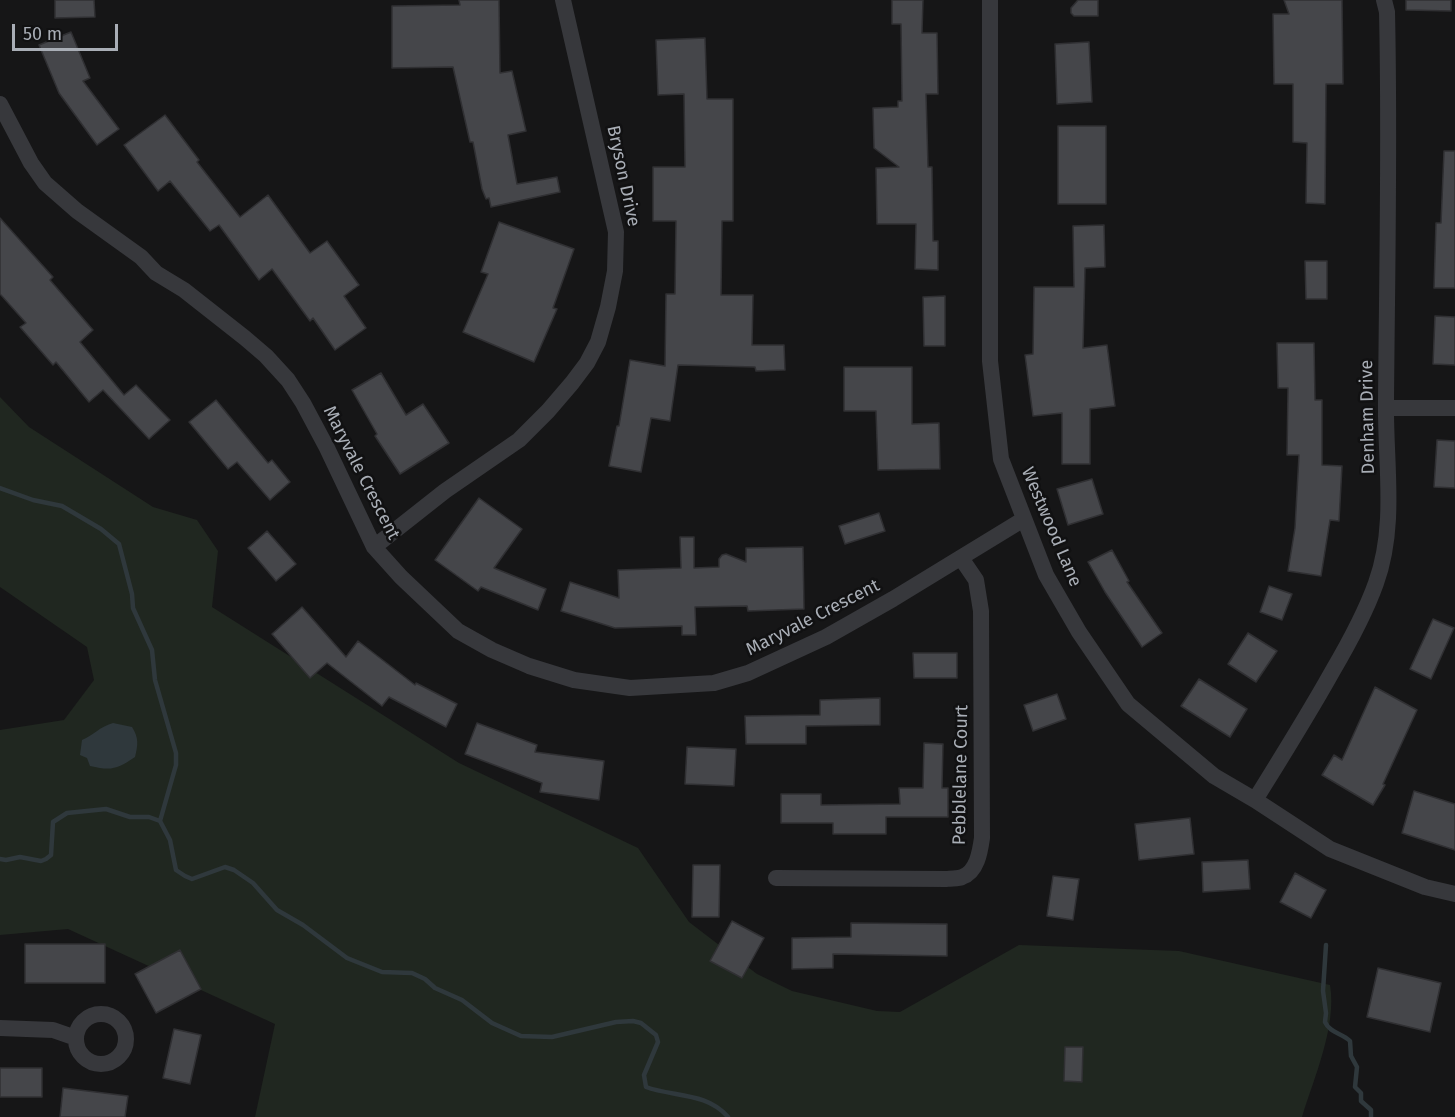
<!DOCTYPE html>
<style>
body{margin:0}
#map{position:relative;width:1455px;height:1117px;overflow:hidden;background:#161617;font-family:"Fira Sans",sans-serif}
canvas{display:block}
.scale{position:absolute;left:12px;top:24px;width:106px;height:27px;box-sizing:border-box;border:3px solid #a9aeb6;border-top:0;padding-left:8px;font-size:18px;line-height:21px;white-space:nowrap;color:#a9aeb6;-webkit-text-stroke:4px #111112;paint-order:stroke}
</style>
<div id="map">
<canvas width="1455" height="1117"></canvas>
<div class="scale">50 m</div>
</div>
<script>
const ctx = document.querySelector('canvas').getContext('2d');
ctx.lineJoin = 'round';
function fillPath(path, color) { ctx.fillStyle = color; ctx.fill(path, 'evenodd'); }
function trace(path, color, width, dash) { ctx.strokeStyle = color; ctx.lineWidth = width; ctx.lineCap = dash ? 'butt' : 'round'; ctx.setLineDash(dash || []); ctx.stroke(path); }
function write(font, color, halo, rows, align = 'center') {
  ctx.font = font + ' "Fira Sans",sans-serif'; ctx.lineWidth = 5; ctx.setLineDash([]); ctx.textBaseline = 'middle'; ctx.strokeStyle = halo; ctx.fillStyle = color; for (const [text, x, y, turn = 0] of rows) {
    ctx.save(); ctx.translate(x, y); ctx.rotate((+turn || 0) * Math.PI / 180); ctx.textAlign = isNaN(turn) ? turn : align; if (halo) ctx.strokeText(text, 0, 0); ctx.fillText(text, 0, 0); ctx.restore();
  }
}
fillPath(new Path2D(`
 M0,397L29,427L153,507L197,520L218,551L212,607L459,763L638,848L689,922L757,974L792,991L877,1011L900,1012L1019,945L1179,951L1330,985C1337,1026 1314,1078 1302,1117H255L275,1024L68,929L0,935V730L64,720L94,680L87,647L0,587Z`), '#202720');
fillPath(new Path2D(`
 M113,723L132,727C139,738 138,745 135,757C117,769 112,771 90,766L87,758L80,755L82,740C94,735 99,727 113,723Z`), '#2f383c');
trace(new Path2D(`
 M0,488L33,500L62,506L101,529L119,544L132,594L133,608L152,650L155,680L176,753V765L160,821L170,840L176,870L185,876L192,879L225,867L234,870L253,883L277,910L303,925L347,958L382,972L412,973L425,979L435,988L462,1000L492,1023L521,1036L552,1037L616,1022L633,1021L641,1023L656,1035L658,1042L644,1075L646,1087C673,1097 707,1092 728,1117
 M0,859L6,860L20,857L41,861L46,859L51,855L53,822L67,813L106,809L130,817H149L160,821
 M1326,945L1323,991L1326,1013L1325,1022C1330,1033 1342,1033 1350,1041L1351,1056L1357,1067L1355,1087L1361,1093V1101L1371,1110V1117`), '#2f383c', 4.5);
const building = new Path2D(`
 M55,0H94L95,17L55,18Z
 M459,0H499L500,73L512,71L526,131L508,135L517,184L557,177L560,192L491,207L489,198L486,199L482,189L473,142H470L453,67L392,68V6L460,5Z
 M892,0H923L922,33H937L938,94H926L928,167H932L933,241H938V270L915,269L916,224H877L876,168L899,167L874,148L873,108L898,107V101H902L901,24H892Z
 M1078,0H1098V16H1074L1071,13V8Z
 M1284,0H1342L1343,84H1326L1325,204L1306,203L1307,143L1293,142V84H1274L1273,14H1289Z
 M1406,0H1451V11L1406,10Z
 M71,32L90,78L83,81L119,129L97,145L59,93L39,45Z
 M705,38L707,99H733V221H722L721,295H753L752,345H784L785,370L756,371L755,367L678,365L670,421L651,418L641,472L609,466L617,426H619L630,360L665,366L666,294H675L676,221H653V167H685L684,94L658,95L656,40Z
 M1089,42L1092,102L1057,104L1055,44Z
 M165,115L199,160L197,162L240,217L268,195L310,253L327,241L359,285L344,296L366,328L335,350L313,318L310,321L272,269L259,280L219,225L210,231L170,181L158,191L124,145Z
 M1058,126H1106V204H1058Z
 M1444,151H1455V288H1434L1436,223H1441Z
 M0,218L53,277L50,280L93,330L80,342L124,395L136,385L170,420L149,439L103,390L89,402L56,362L53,365L20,327L26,323L0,294Z
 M499,222L574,249L553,308L557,309L534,362L463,332L488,274L481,272Z
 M1104,225L1105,267L1085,268L1083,348L1107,345L1115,406L1090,409V464H1062V413L1033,416L1025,355L1033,354L1034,287H1074L1073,226Z
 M1305,261H1327V299H1306Z
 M945,296V346H924L923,297Z
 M1435,316L1455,317V365L1433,364Z
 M1277,343H1314L1315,400H1322V465L1342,466L1339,521L1330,520L1321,576L1288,571L1295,528L1299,455H1287L1288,388H1278Z
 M844,367H912V424L939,423L940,469L878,470L876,411H844Z
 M381,373L406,415L423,404L449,443L400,474L375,436L377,434L352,390Z
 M216,400L268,463L272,460L290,482L270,500L237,462L228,469L189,422Z
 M1437,440L1455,441V488L1434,487Z
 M1092,479L1103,514L1068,525L1057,489Z
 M479,498L522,529L494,568L546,589L538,610L481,587L478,591L435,560Z
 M879,513L885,531L845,544L839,526Z
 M267,531L296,564L276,581L248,548Z
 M680,537H694V568L719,567V559L722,555L726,554L746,562V548L803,547L804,609L748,611L747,606L695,607L696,635H682V626L615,628L561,611L570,582L619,598L618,570L681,568Z
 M1112,550L1129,581L1127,582L1162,633L1142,647L1105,592L1088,562Z
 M1269,586L1292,594L1282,620L1260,612Z
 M302,607L346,657L358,641L415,685L416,683L457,704L446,727L389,697L382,706L327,663L310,678L272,634Z
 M1433,619L1454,628L1431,679L1410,669Z
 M1248,633L1277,651L1256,682L1228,664Z
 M913,653H957V678H914Z
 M1199,679L1247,709L1230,737L1181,706Z
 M1375,687L1417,710L1383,784L1385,785L1373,805L1322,775L1334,755L1342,760Z
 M1057,694L1066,719L1033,731L1024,705Z
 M880,698V725L806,726V744H746L745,716L820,715V700Z
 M477,723L537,745L535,752L604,761L599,800L540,792L542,783L465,754Z
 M924,743L943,744L942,788H948V817H886V834H833V823H781V794H821V805L900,804L899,788H923Z
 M687,747L736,749L734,786L685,784Z
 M1414,791L1455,804V850L1402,833Z
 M1190,818L1194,854L1139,860L1135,824Z
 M1248,860L1250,889L1203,892L1202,862Z
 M693,865H720L719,917H692Z
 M1295,873L1326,890L1311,918L1280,902Z
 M1053,876L1079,879L1073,920L1047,916Z
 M732,921L764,938L742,978L710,961Z
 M851,923L947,924V956L833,954V968L792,969V938L851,937Z
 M25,944H105V983H25Z
 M180,950L201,989L156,1013L135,974Z
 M1378,968L1441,983L1430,1032L1367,1017Z
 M174,1029L201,1035L190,1084L163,1078Z
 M1065,1047H1083L1082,1082L1064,1081Z
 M0,1068H42V1097H0Z
 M63,1088L128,1096L125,1117H60Z`);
fillPath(building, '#45464a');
trace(building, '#303033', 1.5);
trace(new Path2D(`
 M990,0V361L1001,459L1046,575L1079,632L1128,704L1214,776L1255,800L1330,849L1425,887L1455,894
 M0,104L31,163L45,183L77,211L141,257L156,273L184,290L245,338L266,356L288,380L303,403L327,448L374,547L401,577L458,631L492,650L529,666L574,680L630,688L714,683L748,673L826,637L893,599L1024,519
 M1386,408H1455
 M374,547L445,491L519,440L548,411L572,383L587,363L598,342L608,307L615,271L616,232L563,0
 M1255,800C1281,758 1308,715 1332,672C1349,643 1365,614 1376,583C1397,525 1385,462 1386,402C1387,272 1390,142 1387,12L1384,0
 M776,878L947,879C952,878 958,879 962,877C977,872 980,852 982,838L981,611L976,580L961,558
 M76 1039a25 25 0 1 1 50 0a25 25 0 1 1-50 0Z
 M0,1028L53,1030L76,1038`), '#37383c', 16);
write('18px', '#a9aeb6', '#111112', [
 ["Bryson Drive",623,176,78],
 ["Denham Drive",1368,417,-91],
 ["Maryvale Crescent",361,473,63],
 ["Westwood Lane",1051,527,67],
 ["Maryvale Crescent",813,618,-27],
 ["Pebblelane Court",961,775,-89]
]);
</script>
